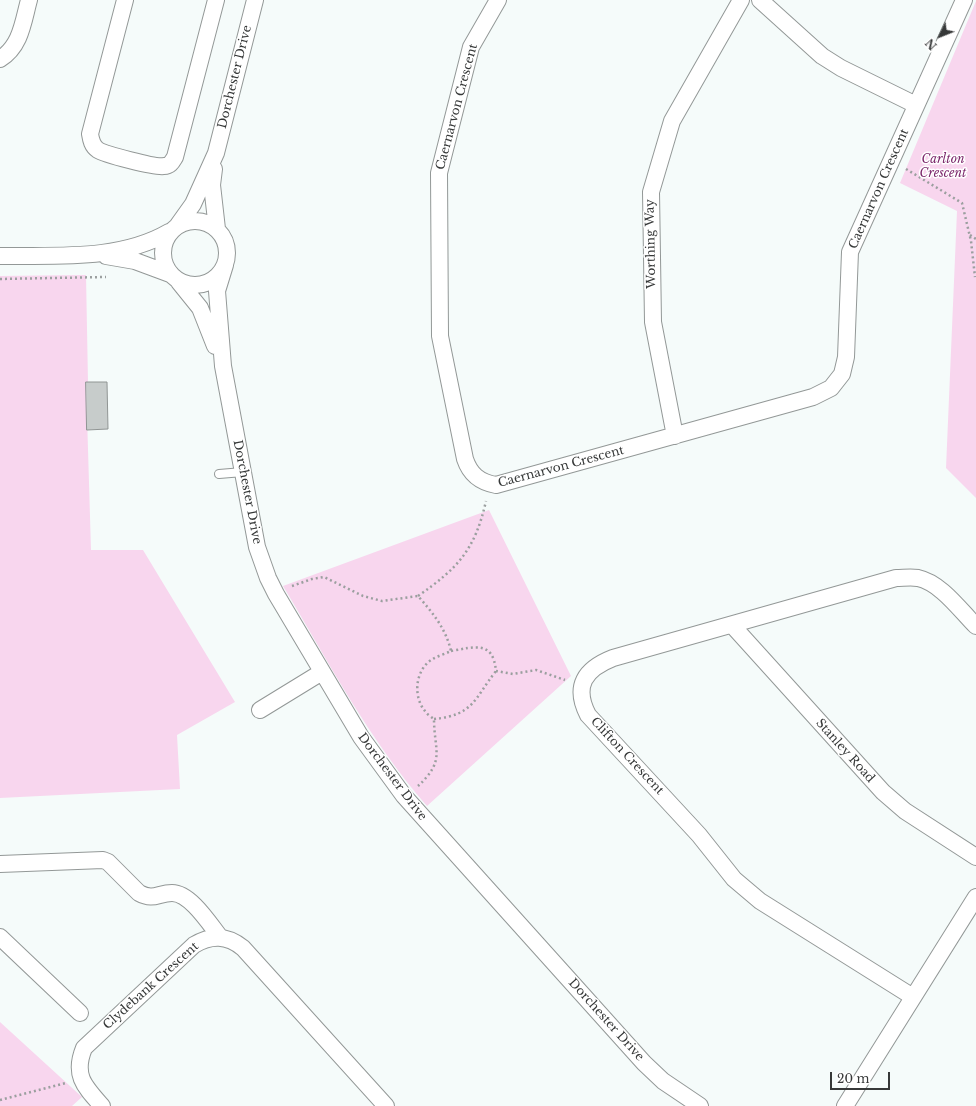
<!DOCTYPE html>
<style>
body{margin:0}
#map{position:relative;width:976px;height:1106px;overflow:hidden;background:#f5fbfa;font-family:"Libre Baskerville",serif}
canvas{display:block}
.north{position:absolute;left:920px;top:16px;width:40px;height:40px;-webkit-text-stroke:3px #fff;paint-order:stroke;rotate:227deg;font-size:11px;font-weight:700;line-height:16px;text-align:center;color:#363838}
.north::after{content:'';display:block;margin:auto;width:14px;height:18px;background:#363838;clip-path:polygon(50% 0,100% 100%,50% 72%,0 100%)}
.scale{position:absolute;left:830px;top:1072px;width:60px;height:18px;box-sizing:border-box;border:2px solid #363838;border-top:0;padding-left:5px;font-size:12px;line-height:14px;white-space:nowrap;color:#363838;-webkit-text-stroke:3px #fff;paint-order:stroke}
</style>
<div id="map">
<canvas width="976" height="1106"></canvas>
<div class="north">N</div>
<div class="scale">20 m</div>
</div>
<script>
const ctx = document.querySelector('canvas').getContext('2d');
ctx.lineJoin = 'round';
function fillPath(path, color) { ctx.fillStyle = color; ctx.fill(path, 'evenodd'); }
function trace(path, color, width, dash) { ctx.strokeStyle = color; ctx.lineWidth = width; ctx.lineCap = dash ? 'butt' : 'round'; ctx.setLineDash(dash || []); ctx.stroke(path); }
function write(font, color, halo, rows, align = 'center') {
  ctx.font = font + ' "Libre Baskerville",serif'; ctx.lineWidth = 3; ctx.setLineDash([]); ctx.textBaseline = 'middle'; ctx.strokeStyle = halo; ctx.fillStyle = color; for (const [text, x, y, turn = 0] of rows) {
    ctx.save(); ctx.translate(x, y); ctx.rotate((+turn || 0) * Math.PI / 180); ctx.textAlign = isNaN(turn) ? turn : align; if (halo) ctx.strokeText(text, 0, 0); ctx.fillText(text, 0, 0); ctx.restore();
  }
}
fillPath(new Path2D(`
 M976,1V498L946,468L957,211L900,183Z
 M86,275L88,382H86L91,550H143L235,702L177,735L180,789L0,798V276Z
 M489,510L571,676L427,806C369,740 328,661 283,586Z
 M0,1022L82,1097L72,1106H0Z`), '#f8d6ee');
const building = new Path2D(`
 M86,382H107L108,429L87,430Z`);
fillPath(building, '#c7cccb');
trace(building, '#909594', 1);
const service = new Path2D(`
 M219,474L243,472`);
const minor = new Path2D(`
 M125,0L90,134C91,140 92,146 98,150C104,154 156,168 164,166C170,166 172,162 175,157L216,0
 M498,0L471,47L439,173L440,336L465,459C470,474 479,482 496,485L813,397L831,388L842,374L846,357L850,252L964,0
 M760,0L822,56L841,68L916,105
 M0,59C21,46 23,22 29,0
 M214,169L212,185L217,229
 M163 253a32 32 0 1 1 64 0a32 32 0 1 1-64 0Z
 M178,225L193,204L216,153L255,0
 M0,256C56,255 119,261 169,232
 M106,256L135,261L170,274
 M225,265L217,291L223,366L257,547L268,578L276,594L361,737L404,796L644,1063L663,1081L700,1106
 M179,282L200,308L215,346
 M675,436L653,322L651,192L672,121L741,0
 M732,625L883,792L905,811L976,857
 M260,710L322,672
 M0,864L103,860L108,862L139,893C154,901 158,893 172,893C190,893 209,923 220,937
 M0,937L80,1013
 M913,997L760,901L734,879L699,835L588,715C573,686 585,669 613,658L896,578C903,578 911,577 918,578C941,583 960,610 976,626
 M102,1106C84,1086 73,1075 84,1048L194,945C211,935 227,935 243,948L386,1106
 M845,1106L976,897`);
trace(service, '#939897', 10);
trace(minor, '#939897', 18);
trace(new Path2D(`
 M906,169L962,203L971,241L975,277
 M970,235L976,239
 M0,279L106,277
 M292,586L312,579L324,577L363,596L382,601L418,596C433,613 446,629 451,651C445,654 437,656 431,660C415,671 413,697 425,711C427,714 431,717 434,719C434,751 446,760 418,786
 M418,596C458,568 475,550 486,501
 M451,651C475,647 493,640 496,671L513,674L536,670L565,680
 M434,719C474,715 474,699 496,671
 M0,1100L66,1083`), '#9b9f9f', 2.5, [2, 3]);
trace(service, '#fff', 8);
trace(minor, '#fff', 16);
write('12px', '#363838', '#fff', [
 ["Dorchester Drive",235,77,-76],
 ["Caernarvon Crescent",457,107,-75],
 ["Caernarvon Crescent",879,189,-66],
 ["Worthing Way",651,244,-91],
 ["Caernarvon Crescent",561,467,-15],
 ["Dorchester Drive",247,492,79],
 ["Stanley Road",845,751,48],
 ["Clifton Crescent",627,756,47],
 ["Dorchester Drive",392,777,53],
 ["Clydebank Crescent",151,986,-42],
 ["Dorchester Drive",606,1020,48]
]);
write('italic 12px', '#7b276b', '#fff', [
 ["Carlton",943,160],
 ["Crescent",943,174]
]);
</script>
